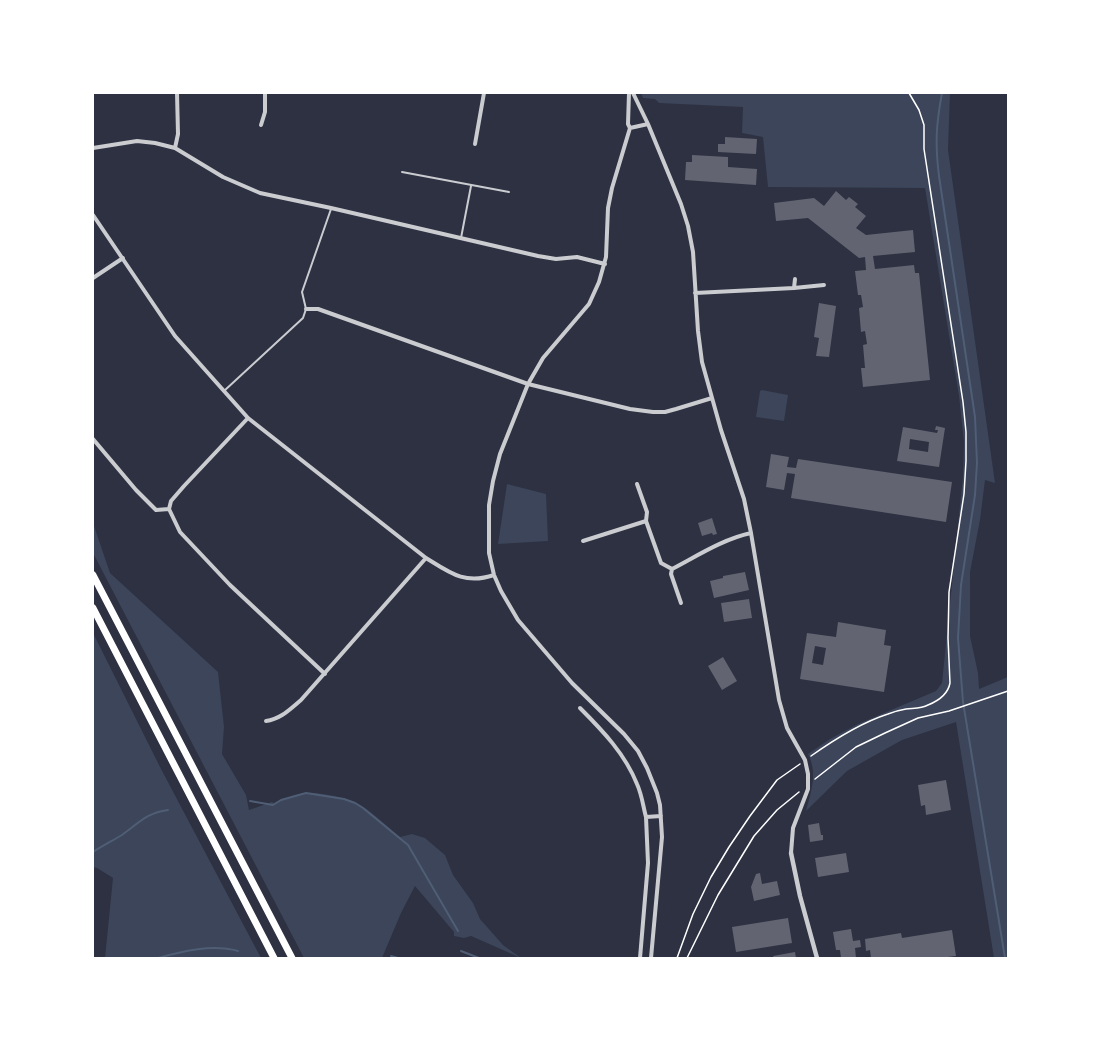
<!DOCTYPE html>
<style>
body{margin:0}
#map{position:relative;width:1101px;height:1051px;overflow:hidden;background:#2d3142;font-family:"Roboto Condensed",sans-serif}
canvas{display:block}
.frame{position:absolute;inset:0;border:94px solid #fff;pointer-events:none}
</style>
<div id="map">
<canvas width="1101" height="1051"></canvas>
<div class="frame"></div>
</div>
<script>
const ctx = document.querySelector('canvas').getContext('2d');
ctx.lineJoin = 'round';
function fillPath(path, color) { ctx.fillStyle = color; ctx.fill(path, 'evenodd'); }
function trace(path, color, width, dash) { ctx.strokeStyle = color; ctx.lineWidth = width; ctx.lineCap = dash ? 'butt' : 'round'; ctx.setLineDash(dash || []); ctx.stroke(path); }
fillPath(new Path2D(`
 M641,93H950L948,150L995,483L985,480L980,520L970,572V636L978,673L979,689L1008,677V958H994L956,722L902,740L847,771L806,811C811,792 818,773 808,754L830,739L858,724L936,691L942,683L963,476L964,442L959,396L925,188L768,187L763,137L742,133L743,107L659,103L655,99L643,98Z
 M762,390L788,395L784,421L756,417L760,391Z
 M507,484L546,494L548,541L498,544Z
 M93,523L110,573L218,672L224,727L222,754L246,795L249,810L272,802L274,803C282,799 295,794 305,793C314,791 347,798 355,802C371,810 386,826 400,837L412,834L425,838L445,855L453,875L473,903L480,919L503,945L521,958L471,936L464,938L454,936V932L415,886L401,913L382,958H304L93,553Z
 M93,633L160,767L261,958H105L113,878L97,868L93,867Z`), '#3c4559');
trace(new Path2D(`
 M942,93C936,125 935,144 939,176L975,417L977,463L975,495L961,585L958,638L963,702L1005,958
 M250,801L273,805L281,800L306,793L344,799L355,803L363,808L408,845L458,931
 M93,852C102,846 112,841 122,835C139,823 146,813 168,810
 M461,951L479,958
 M391,956L398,958
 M158,958C183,951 212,944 238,951`), '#4f5d75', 2);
fillPath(new Path2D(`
 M725,137L757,139L756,154L718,152V144H725Z
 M692,155L728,157V167L757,169L756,185L685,180L686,162H692Z
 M836,191L846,200L849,197L858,204L855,207L866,216L856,228L866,235L913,230L915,252L873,256L875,269L914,265L915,273H919L930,380L863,387L861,368H865L863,345L867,344L865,331L861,332L859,308L863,307L861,295H858L855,271L866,270L865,257L859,258L808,218L776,221L774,203L814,198L824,206Z
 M819,303L836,306L829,357L816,356L819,338L814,337Z
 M936,426L945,428L939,467L897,461L903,427L937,433L938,430H935ZM910,439L929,442L928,452L909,449Z
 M771,454L789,457L787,467L796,468L798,459L952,482L946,522L791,498L795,474L787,473L784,490L766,487Z
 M712,518L717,534L713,535L712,533L702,536L698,523Z
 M745,572L749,590L714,598L710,581L723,578V576Z
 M749,599L752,618L724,622L721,603Z
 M838,622L886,630L884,645L891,646L884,692L800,679L807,633L836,637ZM815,646L826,648L823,665L812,663Z
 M723,657L737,681L722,690L708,666Z
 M946,780L951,810L926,815L925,805L921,806L918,785Z
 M819,823L821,835H823V840L810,842L808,825Z
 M846,853L849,872L818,877L815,858Z
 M760,873L762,884L777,881L780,895L754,901L751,887L756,874Z
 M788,918L792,943L736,952L732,927Z
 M851,929L853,941L860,940L861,947L855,948L856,958H841L840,950H836L833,932Z
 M952,930L956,956L940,958H871L870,950L866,951L865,939L901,933L902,938Z
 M795,952L796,958H774L773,956Z`), '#626471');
trace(new Path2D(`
 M811,756C835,739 860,723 888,714C893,712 900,710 906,709C913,708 921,709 928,705C938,701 948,694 950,683L948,638L949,592L964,494L966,461V432L963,402L924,149V125L919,110L909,93
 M815,779L856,747L885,733L918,718L949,711L1008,691
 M677,958L693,914L711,877L729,847L750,816L777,780L800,764
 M687,958L718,895L754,836L777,810L799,792`), '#fff', 1.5);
trace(new Path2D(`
 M402,172L509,192
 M461,238L471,186
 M224,391L303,318L306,309L302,292L331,209`), '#caccd0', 2);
trace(new Path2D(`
 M629,93L628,124L630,128L612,188L608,208L606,257L599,282L589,304L543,358L528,384L500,454L493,481L489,505V553L494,575L501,591L518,620L572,683L624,734L638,751L647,768L657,793L660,805L662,837L651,958
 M633,93L648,124L681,204L688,226L693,252L698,331L702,362L721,430L744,499L751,533L779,700L787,728L805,760L808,774V789L793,828L791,853
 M261,125L265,112V93
 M630,128L648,124
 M475,144L484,93
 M93,148L137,141L155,143L175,148L223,177L260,193L331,208L538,256L556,259L577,257L605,264
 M175,148L178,134L177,93
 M93,215L175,336L248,418L426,558C450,573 465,585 494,575
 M93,278L123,258
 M795,279L794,288L824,285
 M695,293L794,288
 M306,309H318L528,384L630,409L653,412H665L676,409L712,398
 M248,418L184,486L171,501L169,509L180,532L230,585L325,674
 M93,439L136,490L156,510L169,509
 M637,484L647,512L646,521
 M583,541L646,521L661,563L672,569C697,556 723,539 751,533
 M672,569L671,574L681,603
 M580,708C603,731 625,754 637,784C642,795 643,806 646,817
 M266,721C281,719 290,709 301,700L426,558
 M640,958L648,863L646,817L661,816`), '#caccd0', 4);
trace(new Path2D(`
 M791,853L800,896L817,958`), '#caccd0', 4.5);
trace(new Path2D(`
 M93,575L292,958
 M93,608L274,958`), '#fff', 7);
</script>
